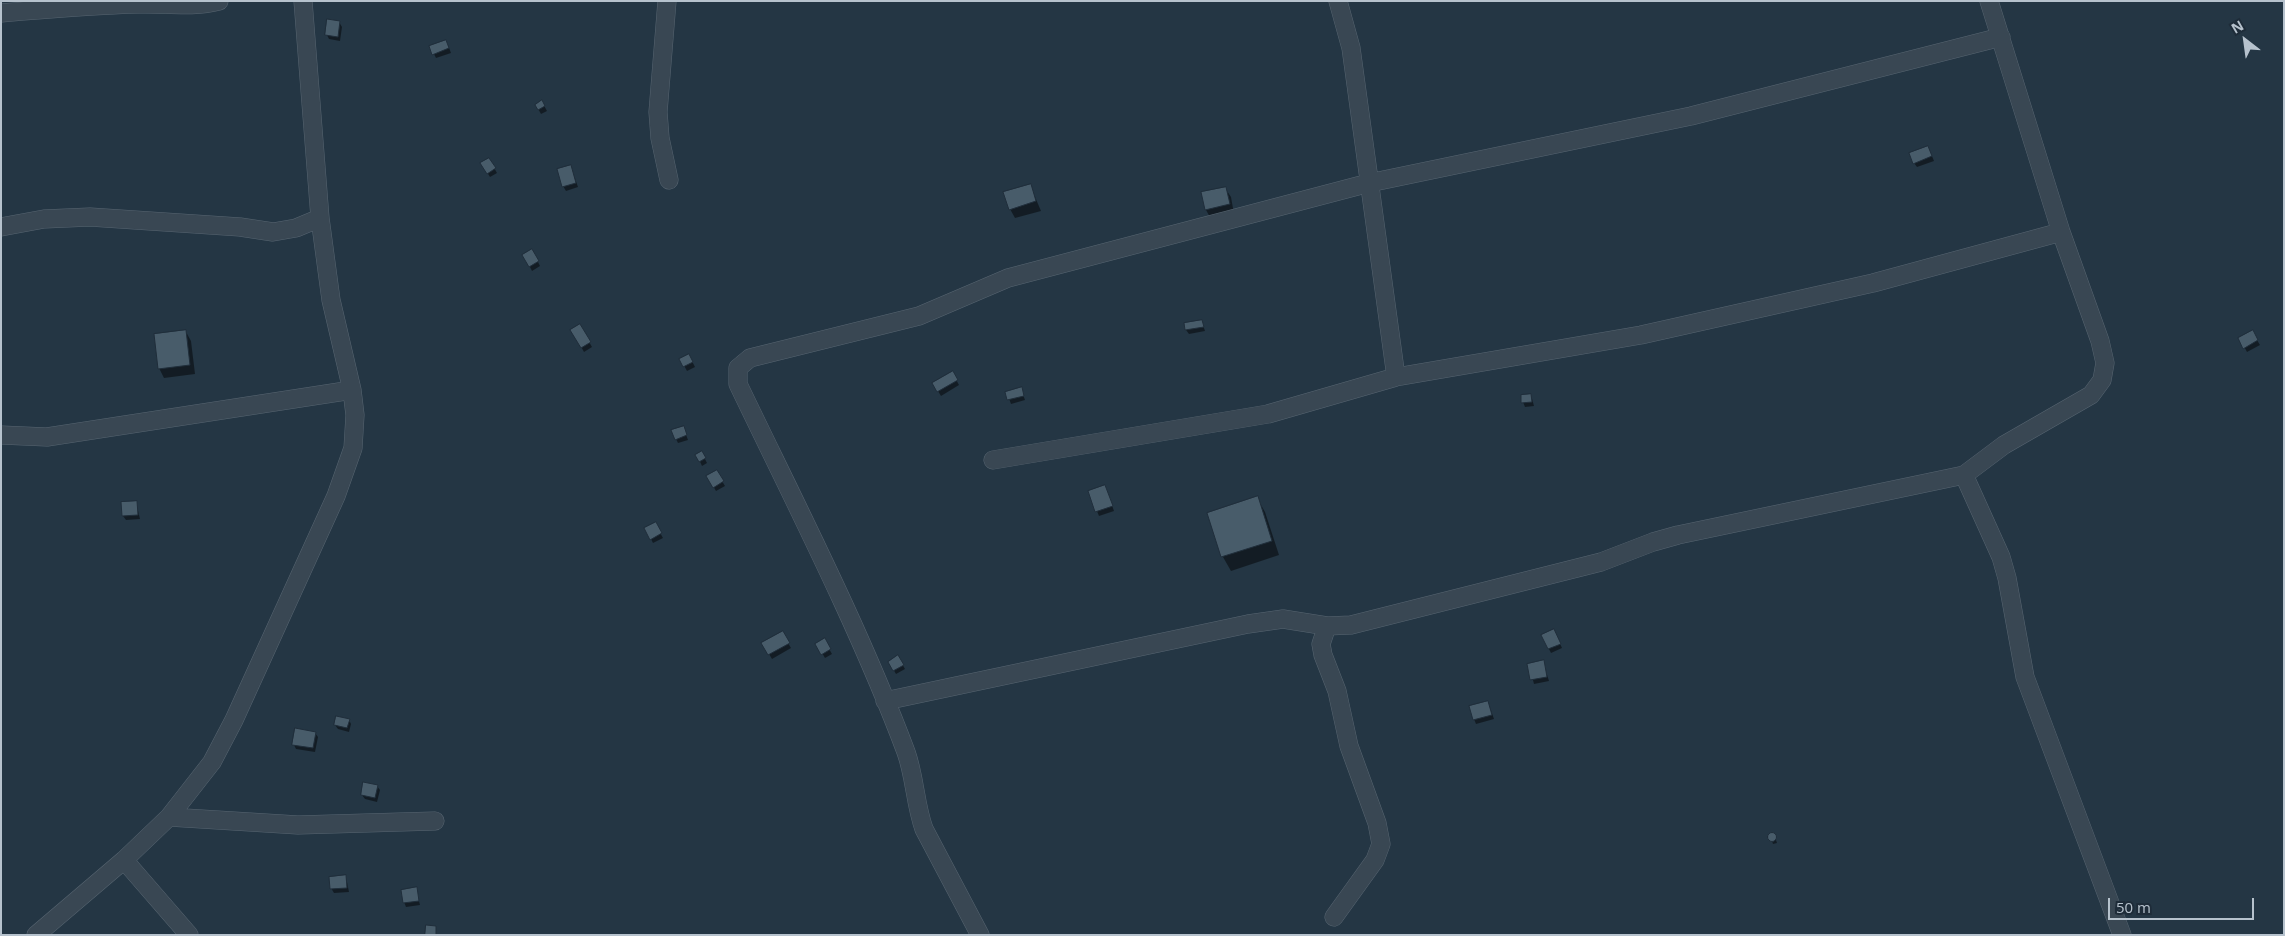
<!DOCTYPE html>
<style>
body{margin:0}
#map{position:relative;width:2285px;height:936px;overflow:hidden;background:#243644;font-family:"Open Sans",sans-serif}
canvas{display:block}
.frame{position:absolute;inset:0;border:2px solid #b6c2cd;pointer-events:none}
.north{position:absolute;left:2220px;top:15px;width:50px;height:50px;-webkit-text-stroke:4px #1e2c39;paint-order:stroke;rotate:330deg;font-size:14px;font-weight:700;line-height:20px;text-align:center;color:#b6c2cd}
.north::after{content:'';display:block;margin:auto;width:18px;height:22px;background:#b6c2cd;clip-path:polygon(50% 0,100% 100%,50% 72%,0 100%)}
.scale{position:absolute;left:2108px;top:898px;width:146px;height:22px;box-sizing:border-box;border:2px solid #b6c2cd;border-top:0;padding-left:6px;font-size:15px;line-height:18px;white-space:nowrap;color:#b6c2cd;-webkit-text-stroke:4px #1e2c39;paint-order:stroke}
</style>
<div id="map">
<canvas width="2285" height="936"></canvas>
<div class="frame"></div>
<div class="north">N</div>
<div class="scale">50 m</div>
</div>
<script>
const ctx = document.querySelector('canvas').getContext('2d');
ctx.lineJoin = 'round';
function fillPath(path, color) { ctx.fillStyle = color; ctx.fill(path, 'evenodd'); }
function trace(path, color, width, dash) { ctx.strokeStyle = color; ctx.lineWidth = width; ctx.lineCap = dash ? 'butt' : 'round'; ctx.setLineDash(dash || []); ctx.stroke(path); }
fillPath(new Path2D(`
 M339,22L342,27L340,41L329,39L327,35Z
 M448,45L451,53L436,58L434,54Z
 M542,102L547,111L541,114L536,105Z
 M1930,151L1934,161L1917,167L1914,163Z
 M489,159L497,173L490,177L482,164Z
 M571,167L578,187L566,191L563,186Z
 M1030,185L1041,211L1015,218L1010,209Z
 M1225,188L1231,197L1234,214L1211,219L1206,210Z
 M532,250L540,266L532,271L524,255Z
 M1202,322L1205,331L1189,334L1186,330Z
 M580,326L592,347L584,352L572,330Z
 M186,332L191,341L195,374L164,378L159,368Z
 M2252,332L2260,345L2247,352L2240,339Z
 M689,355L695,367L687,371L681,360Z
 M952,372L959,385L941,396L933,383Z
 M1021,389L1025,400L1011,404L1007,393Z
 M1531,395L1534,406L1525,407L1523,402Z
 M685,432L688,440L678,443L676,439Z
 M702,453L707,463L702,466L697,455Z
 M716,471L725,486L716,491L708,477Z
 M1107,491L1114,511L1099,516L1089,492Z
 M1257,498L1265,512L1279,555L1231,571L1223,557L1209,514Z
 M136,502L140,519L126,520L123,516Z
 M655,524L663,538L653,543L646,529Z
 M782,633L791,648L772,659L763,644Z
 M1542,635H1556L1562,648L1551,653Z
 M824,640L832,654L825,658L817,644Z
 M898,657L905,669L896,674L889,662Z
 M1543,662L1549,681L1534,684L1529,665Z
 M1488,702L1494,719L1476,724L1474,719Z
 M349,720L351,724L349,732L338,729L335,725Z
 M315,733L318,737L315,752L296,749L294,745Z
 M377,786L380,790L377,802L365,799L362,795Z
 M1774,834L1777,843L1773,844L1770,835Z
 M346,877L349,892L334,893L331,888Z
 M416,889L420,905L406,907L404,902Z`), '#0007');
const building = new Path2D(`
 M327,19L340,21L338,37L325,35Z
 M446,40L449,48L432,55L429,46Z
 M542,100L545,106L538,110L535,105Z
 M1928,146L1932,156L1913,164L1909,153Z
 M489,158L496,168L487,174L480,163Z
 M571,165L576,183L562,187L557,169Z
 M1031,184L1036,201L1009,210L1003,192Z
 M1226,187L1230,204L1205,210L1201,192Z
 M532,249L539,261L529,267L522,255Z
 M1202,320L1204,327L1185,330L1184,323Z
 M580,324L591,342L581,348L570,330Z
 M186,330L190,365L158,369L154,334Z
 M2253,330L2258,340L2243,349L2238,338Z
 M689,354L693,362L683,367L679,359Z
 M953,371L958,380L937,392L932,383Z
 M1022,387L1024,396L1007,400L1005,392Z
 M1531,394L1532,402L1521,403V395Z
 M684,426L687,435L675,440L671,430Z
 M702,451L706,458L699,462L695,455Z
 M717,470L724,481L713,488L706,476Z
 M1105,485L1113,506L1095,512L1088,491Z
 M1258,496L1272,541L1221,557L1207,513Z
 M137,501L138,515L122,516L121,502Z
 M656,522L662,533L650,540L644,528Z
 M1554,629L1561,644L1548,649L1541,635Z
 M783,631L790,643L768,655L761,643Z
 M825,638L831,649L821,655L815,644Z
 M898,655L904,665L893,671L888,662Z
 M1544,660L1547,677L1530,680L1527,664Z
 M1488,701L1492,715L1473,720L1469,706Z
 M336,716L350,719L347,728L334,725Z
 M295,728L316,732L313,748L292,745Z
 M363,782L378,785L375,798L361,795Z
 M1767.5 837a4.5 4.5 0 1 1 9 0a4.5 4.5 0 1 1-9 0Z
 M346,875L347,888L330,889L329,877Z
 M417,887L419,901L403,903L401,890Z
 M426,925L436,926V935H425Z`);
fillPath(building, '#485c6a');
trace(building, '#202e3b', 1);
const minor = new Path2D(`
 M667,1L658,112L660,138L669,180
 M1338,1L1351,48L1396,377
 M1,13C47,9 93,5 139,4C166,3 191,8 219,1
 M1,227L44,219L90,217L240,227L273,232L296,228L320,218
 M1,435L47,437L352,390
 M993,460L1268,414L1396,377L1641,335L1873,283L2061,232
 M1964,475L2001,557L2007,578L2025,677L2122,935
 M1327,626L1321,644L1323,655L1337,691L1349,746L1377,823L1381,844L1375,860L1334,917
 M885,701L1248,624L1283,619L1327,626L1351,625L1601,562L1653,542L1678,535L1964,475L2004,445L2091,395L2102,380L2105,363L2100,341L2061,232L1989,1
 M169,817L298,825L435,821
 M124,860L189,935
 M36,935L124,860L169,817L212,762L234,720L336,496L353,448L355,415L352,390L331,300L320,218L303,1
 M980,935L924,829C915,804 915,777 906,752C859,627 796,505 738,384V368L750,358L919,316L1008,278L1369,183L1691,116L2001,37`);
trace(minor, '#576571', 19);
trace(minor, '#394753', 18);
</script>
